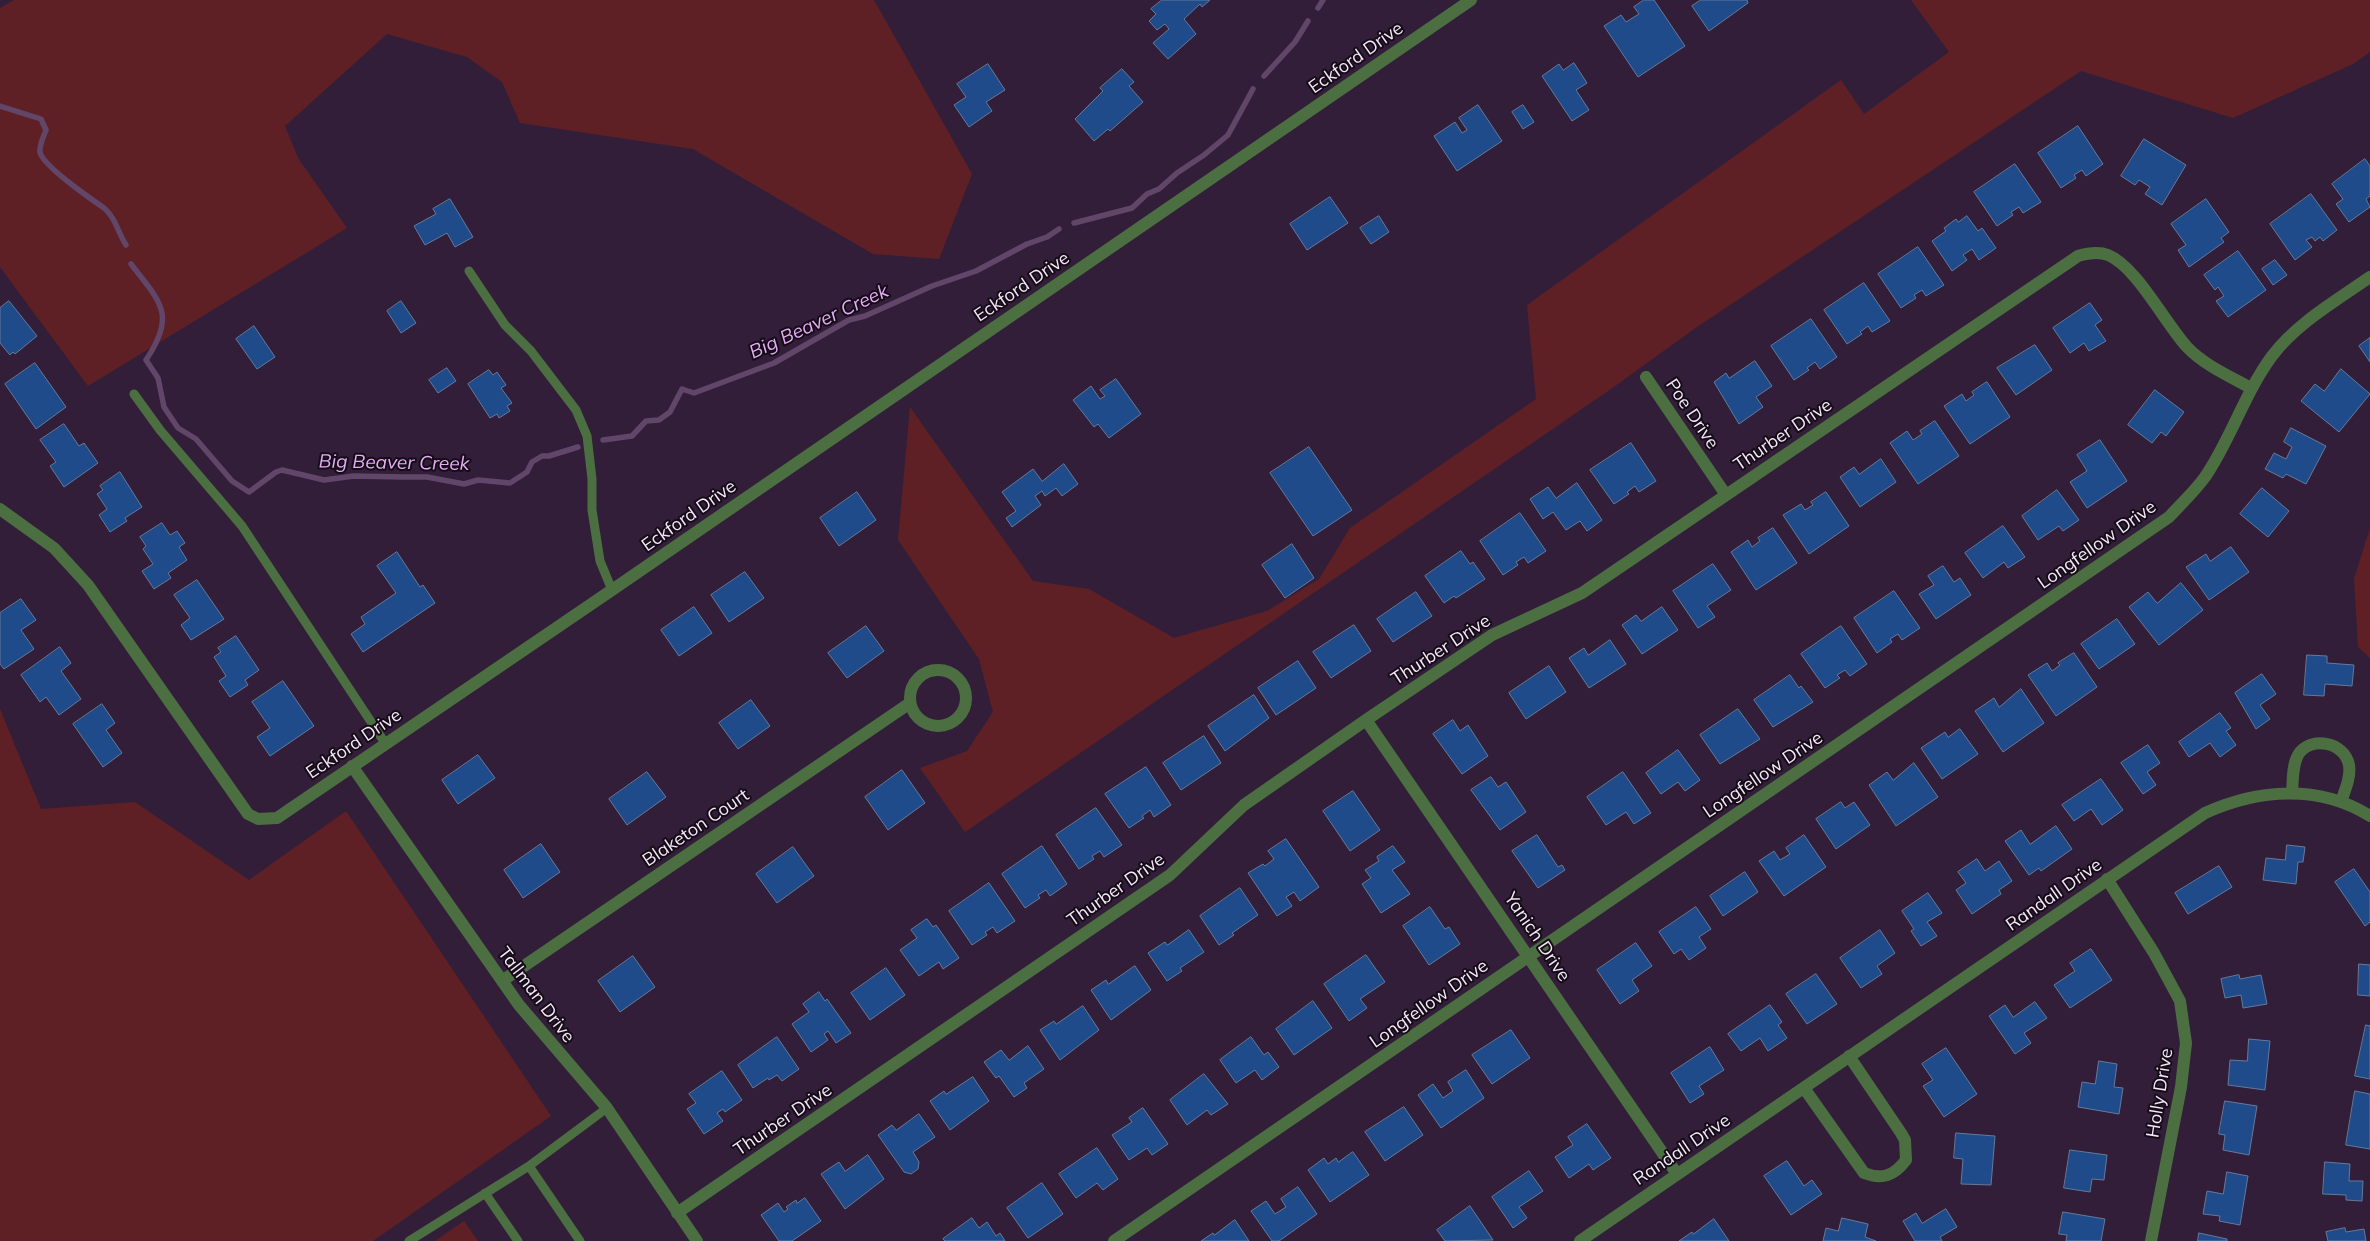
<!DOCTYPE html>
<style>
body{margin:0}
canvas{display:block;background:#321e38}
</style>
<canvas width="2370" height="1241"></canvas>
<script>
const ctx = document.querySelector('canvas').getContext('2d');
ctx.lineJoin = 'round';
function fillPath(path, color) { ctx.fillStyle = color; ctx.fill(path, 'evenodd'); }
function trace(path, color, width, dash) { ctx.strokeStyle = color; ctx.lineWidth = width; ctx.lineCap = dash ? 'butt' : 'round'; ctx.setLineDash(dash || []); ctx.stroke(path); }
function write(font, color, halo, rows, align = 'center') {
  ctx.font = font + ' Mulish,sans-serif'; ctx.lineWidth = 4; ctx.setLineDash([]); ctx.textBaseline = 'middle'; ctx.strokeStyle = halo; ctx.fillStyle = color; for (const [text, x, y, turn = 0] of rows) {
    ctx.save(); ctx.translate(x, y); ctx.rotate((+turn || 0) * Math.PI / 180); ctx.textAlign = isNaN(turn) ? turn : align; if (halo) ctx.strokeText(text, 0, 0); ctx.fillText(text, 0, 0); ctx.restore();
  }
}
fillPath(new Path2D(`
 M14,0H874L972,174L939,259L873,254L693,149L520,123L502,82L467,57L387,34L285,126L298,158L347,228L88,386L0,267V8Z
 M1911,0H2370V52L2353,64L2233,118L2081,71L1694,329L1611,389L965,832L920,768L967,751L993,712L979,659L898,540L910,407L1033,581L1089,589L1174,638L1267,611L1319,579L1350,528L1536,399L1527,305L1841,80L1864,114L1949,52Z
 M2370,528V658L2358,647L2354,579Z
 M0,709L41,809L135,802L249,880L346,811L551,1116L373,1241H0Z
 M464,1221L478,1241H435Z`), '#5e2025');
trace(new Path2D(`
 M1318,8L1323,0
 M1264,76L1295,42L1308,21
 M0,106L41,119L46,130C44,136 39,145 40,152C42,165 91,199 104,208C116,218 118,233 126,245
 M1074,223L1132,208L1147,194L1159,189L1177,173L1204,155L1228,135L1253,89
 M131,264C160,302 177,314 146,360L158,378L164,407L178,428L196,439L232,481L249,492L276,472L282,470L324,480L354,476L403,477H427L464,484L478,480L510,483L527,472L532,462L542,456H549L578,447
 M603,440L632,436L646,421L659,420L670,412L682,389L694,393L774,363L849,320L865,316L932,286L976,271L1027,244L1047,237L1059,229`), '#61466a', 5.5);
const building = new Path2D(`
 M1162,0H1210L1202,7L1200,4L1184,19L1196,34L1168,59L1153,43L1169,29L1165,24L1157,30L1149,21L1156,14L1151,9Z
 M1644,0H1654L1685,46L1638,77L1604,26L1621,15L1626,22L1639,14L1634,7Z
 M1701,0H1747L1748,3L1709,31L1692,6Z
 M1574,63L1587,83L1576,90L1589,110L1572,121L1542,76L1559,64L1563,70Z
 M988,64L1005,90L986,102L992,111L969,127L954,105L966,97L957,84Z
 M1122,69L1134,82L1129,86L1143,102L1110,131L1108,129L1094,141L1075,119L1103,91L1100,88Z
 M1478,105L1502,141L1457,171L1434,136L1455,122L1462,133L1467,130L1459,118Z
 M1523,105L1534,122L1523,129L1512,112Z
 M2078,126L2103,164L2086,176L2082,170L2074,175L2076,178L2061,188L2038,153Z
 M2144,139L2186,165L2162,205L2145,194L2150,187L2139,180L2135,185L2121,176Z
 M2365,159L2370,166V196L2366,199L2370,207L2349,222L2336,204L2343,199L2332,184Z
 M2015,164L2041,202L2023,213L2019,207L2011,212L2013,215L1997,226L1974,192Z
 M2311,194L2337,230L2323,241L2320,237L2315,241L2312,237L2306,240L2312,247L2295,260L2270,224Z
 M1330,197L1348,223L1307,250L1290,224Z
 M450,199L473,237L455,247L447,233L425,245L414,226L436,214L433,209Z
 M2206,199L2229,232L2221,238L2224,242L2189,267L2178,250L2186,245L2171,224Z
 M1379,216L1389,232L1371,244L1360,228Z
 M1967,216L1978,231L1982,228L1996,248L1979,260L1972,249L1963,255L1967,260L1952,271L1932,241L1946,231L1944,228L1956,219L1958,222Z
 M1918,247L1944,285L1926,296L1922,290L1914,295L1916,298L1901,308L1878,274Z
 M2238,251L2266,290L2228,317L2216,301L2224,296L2218,287L2215,290L2204,275Z
 M2275,260L2287,275L2273,285L2262,269Z
 M1864,283L1890,321L1872,332L1868,326L1860,332L1862,334L1847,344L1824,310Z
 M9,301L37,336L15,354L13,352L10,355L0,343V308Z
 M401,301L416,323L401,333L387,311Z
 M2090,303L2102,320L2095,325L2106,341L2089,351L2084,343L2070,353L2053,328Z
 M1811,319L1837,357L1820,369L1815,362L1807,368L1809,370L1794,380L1771,346Z
 M254,326L275,357L257,369L236,339Z
 M2370,338V362L2359,346Z
 M2035,345L2052,370L2016,395L1997,368Z
 M1755,361L1772,386L1756,397L1763,407L1739,424L1714,382L1726,373L1729,378Z
 M35,363L66,407L36,429L5,384Z
 M447,368L456,381L438,393L429,380Z
 M2341,369L2370,394L2339,432L2301,401L2315,384L2324,391Z
 M489,370L493,375L497,372L506,385L501,388L512,403L507,406L510,411L499,418L497,414L490,418L468,384Z
 M1116,379L1141,414L1109,438L1098,424L1094,427L1073,400L1091,386L1100,399L1105,396L1100,390Z
 M1987,382L2010,417L1970,444L1944,406L1962,394L1966,401L1974,395L1972,392Z
 M2155,390L2184,412L2166,436L2161,432L2152,443L2128,425Z
 M1935,421L1959,456L1918,484L1890,443L1907,431L1913,440L1922,434L1920,431Z
 M64,424L79,446L84,443L98,463L64,487L50,466L56,462L40,440Z
 M2291,428L2326,446L2306,484L2286,474L2283,478L2265,469L2274,453L2286,459L2292,447L2284,442Z
 M2100,440L2127,481L2087,508L2070,482L2087,471L2077,455Z
 M1631,443L1656,481L1639,492L1635,486L1627,492L1629,494L1614,504L1590,470Z
 M1309,447L1352,510L1313,536L1270,473Z
 M1881,459L1896,482L1860,507L1840,477L1854,467L1859,474Z
 M1064,464L1078,484L1062,496L1056,488L1045,496L1042,491L1035,496L1041,505L1012,527L1006,518L1016,511L1002,492L1033,469L1042,481Z
 M120,472L142,507L125,518L127,521L110,532L99,515L107,509L97,494L103,490L100,486Z
 M1577,483L1602,520L1587,531L1580,521L1566,530L1553,512L1543,519L1530,499L1548,487L1556,498Z
 M2262,488L2289,511L2268,537L2240,514Z
 M2057,490L2079,520L2063,531L2059,526L2038,540L2022,516Z
 M857,492L876,520L839,546L820,518Z
 M1826,492L1849,526L1809,554L1783,515L1801,504L1805,510L1813,505L1811,502Z
 M1520,513L1546,551L1528,563L1524,557L1516,562L1518,565L1503,575L1480,541Z
 M162,523L170,535L177,531L185,543L179,547L187,560L168,573L171,578L154,589L142,571L153,564L143,549L146,546L140,537Z
 M2003,526L2025,557L2008,568L2004,562L1983,578L1965,553Z
 M1773,528L1797,563L1756,590L1731,552L1748,540L1752,547L1760,541L1758,538Z
 M1292,544L1314,578L1285,598L1262,565Z
 M2231,547L2249,572L2209,600L2186,567L2206,554L2210,561Z
 M1461,551L1470,564L1473,562L1485,579L1456,598L1454,596L1444,603L1425,576Z
 M397,552L420,587L423,585L435,603L363,652L351,634L365,624L361,617L396,593L377,566Z
 M1713,564L1731,590L1707,606L1715,617L1698,628L1673,591Z
 M1943,566L1954,582L1960,578L1971,595L1936,619L1919,594L1934,585L1928,576Z
 M745,572L764,598L729,622L711,595Z
 M197,580L224,619L191,640L181,625L190,618L174,595Z
 M2181,583L2203,610L2159,645L2129,607L2148,592L2157,603Z
 M1894,591L1920,628L1902,640L1898,634L1890,639L1892,642L1877,653L1854,618Z
 M1416,592L1432,616L1393,642L1377,619Z
 M21,599L36,620L21,630L34,649L4,669L0,664V613Z
 M694,607L712,633L679,656L661,630Z
 M1662,607L1678,630L1642,654L1622,625L1636,615L1641,621Z
 M2117,619L2135,644L2099,669L2081,644Z
 M1354,625L1371,651L1331,678L1313,652Z
 M866,626L884,651L847,678L828,653Z
 M1841,626L1867,664L1850,676L1845,670L1837,675L1840,678L1825,688L1801,654Z
 M236,636L259,670L245,680L248,685L230,697L219,681L226,676L214,657L221,652L218,648Z
 M1610,640L1626,664L1589,688L1569,658L1584,648L1588,655Z
 M60,647L71,663L61,671L81,699L59,715L46,697L40,702L21,675Z
 M2074,653L2097,687L2056,716L2028,675L2047,663L2052,671L2060,665L2058,663Z
 M2307,655L2327,656V663L2354,665L2352,686L2325,684L2324,696L2304,695Z
 M1298,661L1316,688L1276,715L1258,688Z
 M1549,666L1566,692L1526,719L1509,693Z
 M2262,674L2276,694L2260,705L2270,719L2256,729L2235,693Z
 M1790,675L1799,688L1801,686L1813,702L1773,727L1754,700Z
 M283,681L314,726L270,756L257,737L270,728L252,702Z
 M2021,689L2044,723L2003,752L1975,711L1994,698L1999,707Z
 M1254,695L1269,718L1225,751L1208,726Z
 M751,700L770,726L738,749L719,723Z
 M102,704L115,723L106,730L122,753L103,767L73,724Z
 M1738,709L1760,739L1720,764L1700,735Z
 M2220,713L2231,728L2226,731L2236,745L2220,757L2210,743L2189,757L2179,742Z
 M1453,720L1460,731L1468,725L1488,756L1462,774L1433,734Z
 M1960,729L1978,754L1942,779L1921,748L1945,732L1948,737Z
 M1204,736L1221,763L1181,790L1163,763Z
 M2148,745L2160,763L2147,772L2156,785L2143,794L2121,763Z
 M1678,750L1700,780L1685,791L1678,782L1661,794L1646,773Z
 M478,755L495,778L458,804L442,780Z
 M1914,763L1938,797L1896,826L1869,785L1887,772L1893,780Z
 M1146,767L1171,805L1154,817L1150,810L1142,816L1144,818L1129,828L1105,794Z
 M902,770L925,803L888,830L865,797Z
 M647,772L666,797L627,825L609,799Z
 M1623,772L1651,813L1634,824L1626,812L1606,825L1587,797Z
 M1491,777L1498,787L1506,782L1526,812L1500,830L1471,790Z
 M2101,779L2123,810L2102,825L2091,809L2074,821L2062,805Z
 M1353,791L1380,830L1350,851L1323,811Z
 M1841,802L1845,808L1854,802L1870,825L1836,849L1816,819Z
 M1096,808L1122,845L1104,857L1100,851L1092,856L1094,859L1079,869L1056,835Z
 M2056,826L2072,849L2041,871L2039,868L2029,875L2005,841L2021,830L2030,844Z
 M1537,835L1558,867L1562,865L1565,870L1538,888L1512,851Z
 M1804,835L1826,867L1784,896L1759,861L1774,851L1780,860L1790,854L1786,848Z
 M1286,839L1319,887L1300,901L1294,892L1286,897L1292,906L1277,916L1248,873L1263,864L1265,866L1274,859L1268,851Z
 M541,844L560,872L523,898L504,870Z
 M2287,845L2305,847L2303,862H2298L2296,884L2263,880L2266,858L2285,860Z
 M1042,846L1067,884L1050,896L1046,890L1038,895L1040,898L1025,908L1002,874Z
 M1393,846L1405,862L1392,870L1410,894L1381,913L1362,884L1371,878L1365,870L1379,861L1377,857Z
 M793,847L814,876L777,903L756,874Z
 M1977,859L1985,871L1999,861L2012,881L1999,890L2001,894L1972,914L1956,890L1966,883L1958,872Z
 M2219,866L2232,887L2188,914L2175,893Z
 M2354,869L2370,892V922L2365,926L2335,882Z
 M1745,872L1758,892L1723,916L1710,896Z
 M989,883L1015,921L997,933L993,927L985,932L987,935L972,945L949,911Z
 M1240,888L1258,915L1232,933L1234,935L1219,945L1200,916Z
 M1928,893L1942,913L1927,922L1937,936L1921,946L1911,931L1914,929L1902,911Z
 M1430,907L1445,929L1449,927L1460,944L1429,965L1403,926Z
 M1696,907L1711,929L1699,937L1706,948L1689,960L1681,949L1674,954L1659,932Z
 M927,919L933,927L936,925L959,958L943,969L939,962L919,976L900,950L917,938L911,930Z
 M1189,930L1204,952L1180,968L1182,971L1167,981L1148,953L1165,942L1167,945Z
 M1880,930L1895,953L1877,966L1882,974L1861,988L1840,958Z
 M1636,943L1652,966L1632,980L1639,991L1620,1004L1597,970Z
 M2091,949L2112,980L2070,1008L2054,985L2075,971L2070,963Z
 M1366,955L1385,982L1360,999L1367,1008L1349,1021L1324,984Z
 M633,956L655,987L620,1012L598,981Z
 M2359,964L2370,965V996L2358,995Z
 M1135,966L1151,990L1111,1020L1091,990L1106,980L1108,984Z
 M886,968L905,995L870,1020L851,993Z
 M1816,974L1837,1004L1807,1024L1786,994Z
 M2239,975L2240,979L2261,975L2267,1004L2243,1008L2241,995L2225,998L2221,979Z
 M819,992L825,1001L827,999L851,1033L836,1043L828,1031L824,1034L828,1040L811,1052L792,1024L809,1012L803,1004Z
 M1313,1001L1332,1028L1294,1055L1276,1029Z
 M2035,1002L2047,1018L2024,1033L2031,1043L2015,1054L1989,1016L2005,1005L2013,1017Z
 M1770,1005L1782,1022L1778,1025L1787,1038L1768,1051L1760,1038L1741,1051L1728,1034Z
 M1083,1006L1099,1030L1060,1060L1040,1030L1054,1021L1056,1024Z
 M2366,1025L2370,1026V1079L2355,1076Z
 M1511,1030L1530,1058L1492,1084L1472,1055Z
 M777,1037L799,1069L782,1081L777,1075L769,1080L768,1078L753,1088L738,1065Z
 M1251,1037L1264,1055L1268,1052L1279,1067L1262,1080L1255,1070L1236,1083L1220,1060Z
 M2249,1039L2270,1041L2265,1090L2228,1085L2230,1060L2247,1061Z
 M1028,1046L1044,1069L1024,1083L1027,1088L1014,1097L999,1076L996,1078L984,1062L1001,1050L1009,1060Z
 M1710,1047L1724,1070L1699,1086L1704,1094L1690,1103L1671,1073Z
 M1946,1048L1977,1094L1944,1117L1923,1086L1933,1080L1922,1064Z
 M2099,1061L2117,1064L2114,1087L2123,1088L2119,1114L2078,1107L2082,1082L2095,1084Z
 M1466,1070L1484,1098L1441,1128L1418,1095L1433,1084L1443,1098L1453,1091L1448,1082Z
 M722,1071L742,1100L725,1112L723,1109L717,1113L723,1121L704,1134L687,1109L696,1103L689,1094Z
 M1204,1074L1228,1104L1211,1115L1207,1110L1187,1125L1170,1100Z
 M973,1077L989,1101L950,1130L930,1101L944,1091L946,1094Z
 M2355,1091L2370,1094V1149L2346,1145Z
 M2225,1101L2257,1106L2249,1155L2223,1150L2225,1135L2219,1134Z
 M1404,1107L1423,1135L1385,1161L1365,1132Z
 M1143,1108L1168,1144L1152,1155L1147,1148L1129,1160L1112,1135L1132,1122L1129,1118Z
 M919,1114L935,1137L913,1152L919,1162L918,1169L911,1174L904,1172L878,1135L892,1125L896,1130Z
 M1587,1124L1611,1158L1593,1170L1589,1164L1569,1178L1555,1157L1573,1145L1568,1137Z
 M1956,1133L1995,1136L1991,1185L1961,1184L1963,1159L1954,1158Z
 M1097,1148L1118,1179L1103,1190L1097,1183L1076,1198L1059,1174Z
 M2070,1150L2107,1155L2104,1180L2092,1179L2090,1192L2064,1188Z
 M1353,1152L1369,1175L1330,1202L1308,1170L1324,1158L1328,1164L1336,1158L1338,1162Z
 M868,1155L884,1179L845,1209L821,1174L839,1162L845,1171Z
 M1787,1161L1804,1186L1812,1180L1822,1194L1791,1215L1764,1176Z
 M2325,1162L2350,1164L2349,1181H2363L2362,1201L2346,1200V1195L2323,1194Z
 M1529,1171L1543,1191L1519,1207L1527,1218L1513,1228L1492,1197Z
 M2227,1172L2248,1176L2240,1225L2219,1221L2220,1216L2203,1214L2207,1191L2223,1194Z
 M1042,1183L1063,1214L1028,1238L1007,1208Z
 M1298,1187L1317,1214L1279,1241H1272L1251,1211L1266,1201L1275,1214L1286,1207L1281,1199Z
 M805,1198L821,1221L792,1241H779L761,1215L778,1203L784,1212L788,1209L786,1207L796,1200L797,1203Z
 M1470,1206L1493,1240L1445,1241L1437,1230Z
 M1946,1209L1957,1227L1940,1237L1942,1241H1915L1903,1221L1916,1213L1922,1223Z
 M2063,1212L2105,1219L2101,1241H2066L2067,1235L2059,1234Z
 M972,1218L979,1228L987,1222L996,1236L1000,1233L1005,1241H945L943,1239Z
 M1842,1218L1868,1224L1865,1237L1876,1241H1823L1826,1228L1838,1231Z
 M1714,1219L1729,1241H1679L1692,1232L1693,1234Z
 M1235,1220L1249,1241H1201L1213,1233L1214,1235Z
 M2345,1228L2346,1232L2364,1229L2366,1241H2328L2326,1232Z
 M2199,1233L2227,1239V1241H2198Z`);
fillPath(building, '#204b8b');
trace(building, '#657998', 1);
trace(new Path2D(`
 M469,271L505,325L531,351L576,410L587,436L592,479V510L600,561L612,590
 M134,394L160,430L242,526L385,743
 M529,1166L580,1241
 M485,1193L518,1241
 M409,1241L529,1166L607,1108`), '#4c6f42', 9);
trace(new Path2D(`
 M1646,377L1726,495
 M0,509L54,548L88,585L248,814L258,819L277,818L612,590L1471,0
 M910 698a28 28 0 1 1 56 0a28 28 0 1 1-56 0Z
 M1366,720L1677,1174
 M352,766L519,1005L607,1108L697,1241
 M2292,793C2293,781 2292,766 2298,755C2310,735 2345,742 2349,765C2351,777 2345,790 2341,802
 M2107,879L2154,953L2180,1001L2186,1043L2181,1087L2151,1241
 M502,981L910,703
 M1804,1088L1864,1173C1882,1180 1894,1176 1906,1160L1905,1140L1901,1133L1849,1056
 M677,1213L1170,875L1244,805L1366,720L1492,635L1582,593L2078,256C2088,253 2098,251 2108,255C2136,266 2165,323 2187,347C2204,365 2229,376 2251,388
 M1114,1241L2169,517C2181,504 2194,492 2205,477C2231,439 2244,394 2272,356C2297,323 2336,301 2370,277
 M1580,1241L2205,813C2258,789 2319,784 2370,816`), '#4c6f42', 12);
write('18px', '#f5e8f9', '#150c18', [
 ["Eckford Drive",1356,58,-35],
 ["Eckford Drive",1022,287,-34],
 ["Poe Drive",1692,414,56],
 ["Thurber Drive",1783,435,-34],
 ["Eckford Drive",689,516,-35],
 ["Longfellow Drive",2097,545,-35],
 ["Thurber Drive",1441,650,-33],
 ["Eckford Drive",354,744,-34],
 ["Longfellow Drive",1763,775,-34],
 ["Blaketon Court",696,828,-34],
 ["Thurber Drive",1116,890,-35],
 ["Randall Drive",2054,895,-35],
 ["Yanich Drive",1537,937,56],
 ["Tallman Drive",536,995,53],
 ["Longfellow Drive",1429,1004,-35],
 ["Holly Drive",2160,1093,-81],
 ["Thurber Drive",783,1120,-34],
 ["Randall Drive",1682,1150,-34]
]);
write('italic 19px', '#e6adf7', '#150c18', [
 ["Big Beaver Creek",819,322,-25],
 ["Big Beaver Creek",394,463,1]
]);
</script>
